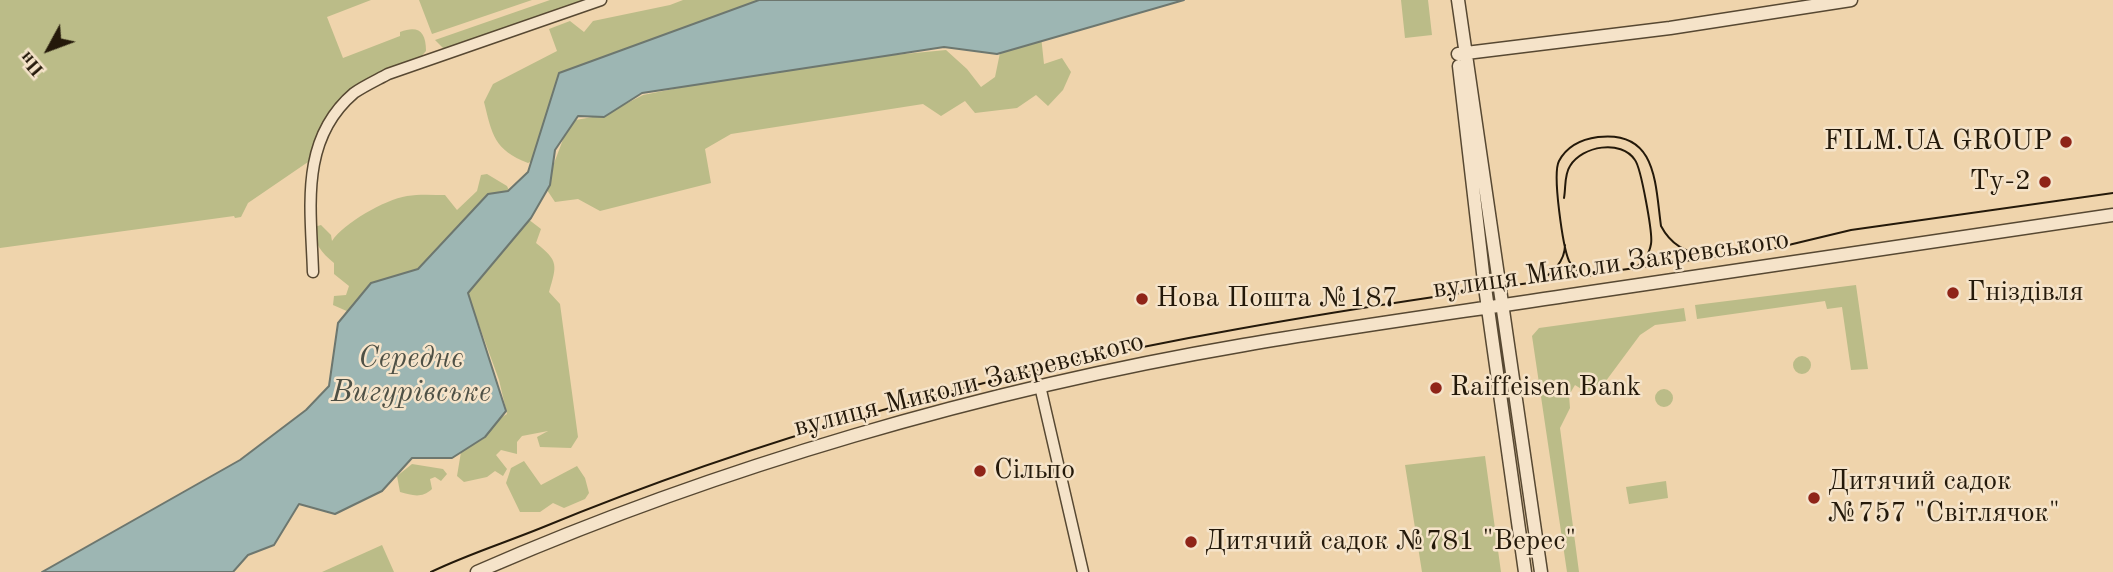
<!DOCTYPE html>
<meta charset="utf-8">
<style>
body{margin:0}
#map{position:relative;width:2113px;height:572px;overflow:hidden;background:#efd4ac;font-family:"Old Standard TT",serif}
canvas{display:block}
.north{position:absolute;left:14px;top:14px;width:70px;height:70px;-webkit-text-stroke:5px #f5e3c9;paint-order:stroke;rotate:229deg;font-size:19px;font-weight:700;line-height:28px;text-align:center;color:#24190a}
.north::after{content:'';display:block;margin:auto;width:24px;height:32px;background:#24190a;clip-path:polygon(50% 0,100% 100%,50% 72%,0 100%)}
</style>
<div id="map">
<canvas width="2113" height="572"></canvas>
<div class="north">Пн</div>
</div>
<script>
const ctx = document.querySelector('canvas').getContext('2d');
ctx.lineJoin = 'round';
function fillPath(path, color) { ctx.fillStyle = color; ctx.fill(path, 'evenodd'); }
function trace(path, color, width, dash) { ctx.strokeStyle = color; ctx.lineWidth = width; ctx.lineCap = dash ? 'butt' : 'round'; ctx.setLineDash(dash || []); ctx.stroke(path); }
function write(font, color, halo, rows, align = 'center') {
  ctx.font = font + ' "Old Standard TT",serif'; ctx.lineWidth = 5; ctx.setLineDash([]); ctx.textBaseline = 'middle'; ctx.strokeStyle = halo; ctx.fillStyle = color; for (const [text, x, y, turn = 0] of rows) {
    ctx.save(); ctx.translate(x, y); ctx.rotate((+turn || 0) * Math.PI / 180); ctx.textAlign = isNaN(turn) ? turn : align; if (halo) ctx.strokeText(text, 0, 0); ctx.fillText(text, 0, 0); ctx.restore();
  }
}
fillPath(new Path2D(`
 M0,0H371L327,17L343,58L400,36V32C418,25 426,31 426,51L419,59L363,82L313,152L308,162L248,203L241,217L235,218L234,216L0,248Z
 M419,0H532L432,34Z
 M550,0H591L449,48H443L435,40Z
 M683,0H788L622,60L533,161L528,163C494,150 492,134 484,102L493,84L557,51L549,29L570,21L584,32L593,21L670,5Z
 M1401,0H1428L1432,35L1405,38Z
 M1041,36L1044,64L1062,58L1071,72L1063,90L1048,106L1036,95L1017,108L975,113L965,101L941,116L923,104L731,134L705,149L711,183L600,211L578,199L555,202L545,187L570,121L604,115L643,95L800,64L946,50L967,69L981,87L995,77L1001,48Z
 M487,174L507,186L511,195L448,260L368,291L358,298L368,304L358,316L333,305L334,296L346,295L349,286L334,274V263C321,252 314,244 314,227L321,225L331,235L332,241C344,223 384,200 407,196C419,194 433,195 445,195L457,210L477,191L481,175Z
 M528,219L541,229L536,243C559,261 557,265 549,292L560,304L578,437L571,448L540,447L537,437L548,431L522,436L517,442V454L501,450L496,455L507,469L503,476L495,471L487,477L464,482L457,476L461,452L483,439L485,427L507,414L499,380L467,292Z
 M1856,285L1868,369L1851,370L1842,307L1827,309L1825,301L1697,319L1695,305Z
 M1684,308L1686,321L1655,325L1640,335L1594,397L1575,385L1569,395L1570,408L1560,428L1579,572H1567L1532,336L1539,328Z
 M1793 365a9 9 0 1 1 18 0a9 9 0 1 1-18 0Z
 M1655 398a9 9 0 1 1 18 0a9 9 0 1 1-18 0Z
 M1485,456L1501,572H1422L1405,465Z
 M524,461L541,485L577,466L585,478L589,493L585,499L564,508L553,503L540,512H520L506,483L511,468Z
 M412,464L443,469L447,474L441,481L435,477L430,479L432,489C421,499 412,495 400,492L397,476Z
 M1666,481L1668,498L1629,504L1626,487Z
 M382,545L394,572H322Z`), '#bbbc88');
const water = new Path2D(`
 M759,0H1184L997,54L944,47L642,93L604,117L578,116L555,150L550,185L531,218L468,293L506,411L485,437L452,458H412L382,491L335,514L299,504L274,545L248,555L233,572H42L240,460L306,410L329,386L338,323L371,283L418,269L488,194L508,191L528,172L559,73Z`);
fillPath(water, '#9db6b3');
trace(water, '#6d776f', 2);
const minor = new Path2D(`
 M313,272C311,208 299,140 354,93C364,86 377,80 388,74L601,0
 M1040,386L1083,572`);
const tertiary = new Path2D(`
 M1458,0L1541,572
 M1458,54L1670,28L1851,0
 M1459,66L1483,273L1525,572
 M477,572C717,467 986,389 1244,345C1355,326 1467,311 1578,294C1757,268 1935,241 2113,215`);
trace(minor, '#574832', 13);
trace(tertiary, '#574832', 15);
trace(minor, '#f5e3c9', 10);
trace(tertiary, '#f5e3c9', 12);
trace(new Path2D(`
 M1564,198C1566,187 1564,175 1570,166C1582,146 1621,139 1635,160C1641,168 1653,234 1651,244C1649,256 1642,263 1633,270
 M1590,276C1580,274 1574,270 1569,261C1563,247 1552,174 1559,161C1567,146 1583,139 1598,137C1657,130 1655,183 1661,226C1671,245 1685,251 1704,257
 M1538,283C1551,273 1565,263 1565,245
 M431,572C466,555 504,543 541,528C764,436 1000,371 1238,329C1416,297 1597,274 1776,248L1851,230L2113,193`), '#24190a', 2);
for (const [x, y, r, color] of [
 [2066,142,7,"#8f2418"],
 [2045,182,7,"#8f2418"],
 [1953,293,7,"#8f2418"],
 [1142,299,7,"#8f2418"],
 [1436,388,7,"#8f2418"],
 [980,471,7,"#8f2418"],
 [1814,498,7,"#8f2418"],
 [1191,542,7,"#8f2418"]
]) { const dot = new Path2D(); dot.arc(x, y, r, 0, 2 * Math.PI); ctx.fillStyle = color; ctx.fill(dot); trace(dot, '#f5e3c9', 2.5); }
write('28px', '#24190a', '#f5e3c9', [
 ["FILM.UA GROUP",2052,142,"right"],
 ["Ту-2",2031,182,"right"],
 ["Гніздівля",1967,293],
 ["Нова Пошта №187",1156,299],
 ["Raiffeisen Bank",1450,388],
 ["Сільпо",994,471],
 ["Дитячий садок",1828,482],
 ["№757 \"Світлячок\"",1828,514],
 ["Дитячий садок №781 \"Верес\"",1205,542]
], 'left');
write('28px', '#24190a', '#f5e3c9', [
 ["вулиця Миколи Закревського",1611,265,-8],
 ["вулиця Миколи Закревського",969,385,-14]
]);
write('italic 30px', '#4e5045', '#f5e3c9', [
 ["Середнє",411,359],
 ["Вигурівське",411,393]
]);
</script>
